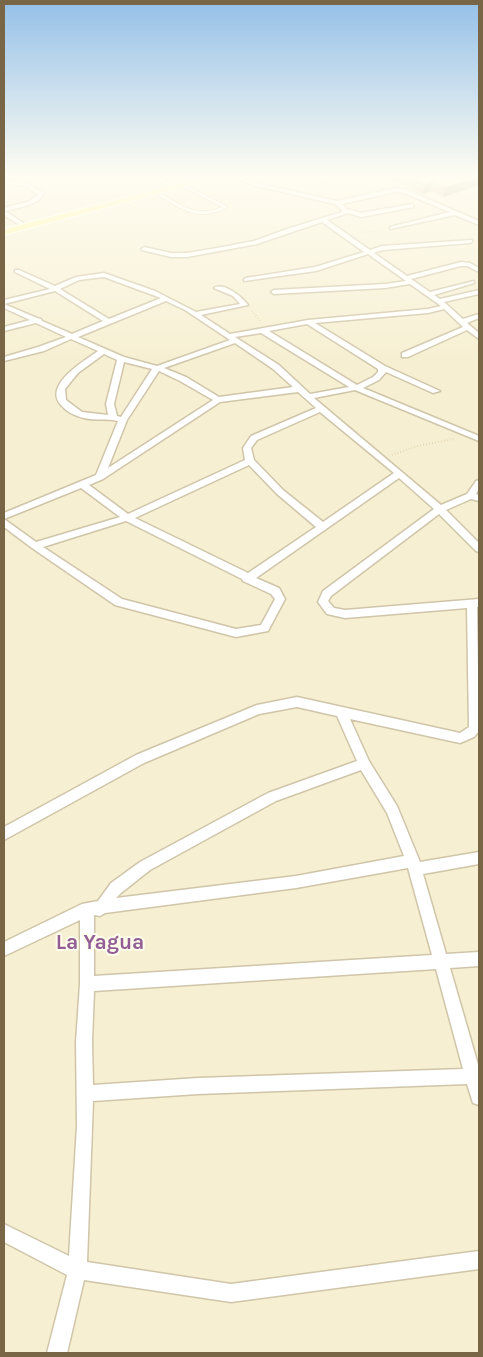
<!DOCTYPE html>
<style>
body{margin:0}
#map{position:relative;width:483px;height:1357px;overflow:hidden;background:#fefbe3;font-family:Karla,sans-serif}
canvas{display:block}
.frame{position:absolute;inset:0;border:5px solid #786647;pointer-events:none}
</style>
<div id="map">
<canvas width="483" height="1357"></canvas>
<div class="frame"></div>
</div>
<script>
const ctx = document.querySelector('canvas').getContext('2d');
ctx.lineJoin = 'round';
function fillPath(path, color) { ctx.fillStyle = color; ctx.fill(path, 'evenodd'); }
function trace(path, color, width, dash) { ctx.strokeStyle = color; ctx.lineWidth = width; ctx.lineCap = dash ? 'butt' : 'round'; ctx.setLineDash(dash || []); ctx.stroke(path); }
function write(font, color, halo, rows, align = 'center') {
  ctx.font = font + ' Karla,sans-serif'; ctx.lineWidth = 4; ctx.setLineDash([]); ctx.textBaseline = 'middle'; ctx.strokeStyle = halo; ctx.fillStyle = color; for (const [text, x, y, turn = 0] of rows) {
    ctx.save(); ctx.translate(x, y); ctx.rotate((+turn || 0) * Math.PI / 180); ctx.textAlign = isNaN(turn) ? turn : align; if (halo) ctx.strokeText(text, 0, 0); ctx.fillText(text, 0, 0); ctx.restore();
  }
}
fillPath(new Path2D(`
 M4,176H479V1353H4Z`), '#f6efd1');
const service = new Path2D(`
 M166,184L197,176
 M157,193C181,207 197,221 225,207L185,186`);
const minor = new Path2D(`
 M150,176H157L178,188L173,189Z
 M232,176H240L256,183L337,201L395,188L405,189L479,221V225L455,215L390,229V227L450,212L404,193L395,192L342,204L347,209L361,213L412,204L414,207L361,217L348,213L327,220L370,250L382,246L472,240V242L470,243L383,250L374,253L407,276L461,262L470,263L479,268V272L467,266H461L411,279L430,292L474,281V283L434,295L440,299L479,290V294L444,302L463,319L479,314V318L467,323L479,333V339L467,330L408,357H402V353L463,327L444,309L428,313L315,323L385,366L440,391L433,393L386,372L379,380L363,388L479,436V441L355,390L314,398L441,505L467,494L476,481L479,480V489L476,494L479,495V501L471,499L446,510L479,543V552L476,551L439,514L331,596L328,601L334,608L345,610L479,599V607H477L479,731L474,737L460,743L350,719L369,761L397,806L420,862L479,852V864L423,874L446,954L479,952V966L450,968L479,1068V1105L473,1103L467,1084L198,1094L93,1101L87,1262L231,1284L479,1251V1269L231,1302L84,1280L67,1353H47L67,1275L4,1242V1224L69,1256L77,1126L76,1042L80,984V920L4,956V942L82,904L98,901L111,883L140,862L268,793L357,761L337,716L297,707L259,714L144,763L4,840V827L136,755L257,705L297,697L460,733L469,727L467,608L345,618L327,614L318,602L323,591L434,509L399,478L256,578L279,588L285,599L268,631L236,637L115,605L32,548L4,527V513L96,475L118,421C107,418 95,421 84,418C75,416 67,412 61,405C43,385 84,361 98,351L71,339L44,351L4,361V357L38,347L66,337L36,323L4,331V327L30,320L4,308V300L50,289L15,272V270H19L55,286L76,277L104,273L155,291L196,312L240,304L233,296L214,288C224,282 242,297 248,305L201,315L230,334L308,320L428,309L441,306L410,284L385,288L274,294L271,292L274,290L385,284L406,281L368,254L316,271L244,281V279L246,278L315,267L364,252L322,222L257,244L187,257H171L142,250L141,249L144,247L171,253H187L217,248L254,241L290,228L342,212L341,209L335,204L252,185ZM104,277L161,298L109,319L60,289L79,280ZM55,291L103,321L72,334L42,321L41,319L37,318L4,304ZM166,301L185,310L230,340L157,366L124,357L78,337ZM307,324L378,369V372L373,377L357,385L269,331ZM261,333L349,387L310,394L279,365L235,337ZM235,343L273,369L293,387L219,397L186,377L164,368ZM104,354L117,360L106,404L108,415L82,412L66,400L65,389L78,373ZM124,362L152,369L121,417L117,416L114,404ZM159,371L180,381L213,400L108,468L127,420ZM298,392L316,408L251,436L243,448L245,460L128,514L89,485L103,479L220,402ZM320,412L394,473L323,522L283,490L254,460L251,448L257,440ZM249,465L277,494L316,527L248,573L135,518ZM81,488L120,517L36,542L4,519ZM126,521L242,579L243,581L271,594L275,599L261,625L236,629L122,599L43,547ZM361,770L387,813L404,856L296,876L116,898L121,893L150,870L276,801ZM408,868L432,955L94,976V915L100,916L105,913L296,888ZM436,969L463,1069L198,1078L93,1085L92,1042L94,991Z
 M325,176H334L319,182L316,180Z
 M461,176H468L479,181V185Z
 M4,180L26,183L44,193C38,206 17,208 5,211L28,226V228H24L4,215V208L30,201L38,194L23,185L4,184Z`);
const primary = new Path2D(`
 M209,176H225L4,235V229Z`);
trace(service, '#d0c5a9', 4.5);
trace(minor, '#d0c5a9', 3);
trace(primary, '#fff', 2);
trace(new Path2D(`
 M358,233L383,230`), '#dbc69b', 1, [0.5, 2]);
trace(new Path2D(`
 M252,311L261,322
 M392,455L417,446L454,439`), '#dbc69b', 2, [0.5, 2.5]);
trace(service, '#fff', 3);
fillPath(minor, '#fff');
fillPath(primary, '#fff599');
fillPath(new Path2D(`
 M385,176H479V179L477,186L443,197L431,191L423,194Z`), '#d4c29e');
fillPath(new Path2D(`
 M479,177L477,186L443,197L445,188Z
 M433,183L431,191L423,194L424,185Z`), '#ac9e81');
const building = new Path2D(`
 M405,176H477L479,177L445,188L433,183L424,185Z`);
fillPath(building, '#f6e2b8');
trace(building, '#ac9e81', 1);
const sky = ctx.createLinearGradient(0, 0, 0, 366);
sky.addColorStop(0, '#94c0e8');
sky.addColorStop(0.48, '#fffdf2');
sky.addColorStop(1, '#fffdf200');
ctx.fillStyle = sky;
ctx.fillRect(0, 0, 483, 366);
write('bold 21px', '#925e95', '#fffdeb', [
 ["La Yagua",100,943]
]);
</script>
